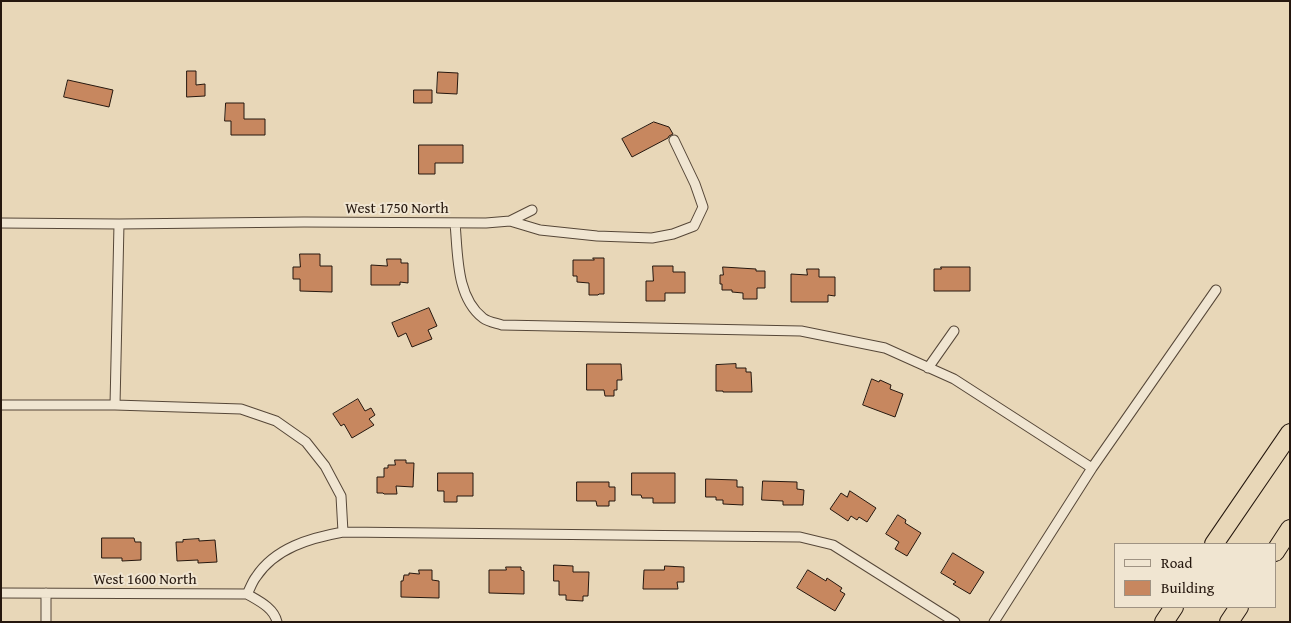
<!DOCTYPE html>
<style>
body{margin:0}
#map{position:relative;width:1291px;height:623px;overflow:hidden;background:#e8d7b8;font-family:"Gentium Book Plus",serif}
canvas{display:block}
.frame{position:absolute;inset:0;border:2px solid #25170e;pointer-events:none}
.legend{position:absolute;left:1114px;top:543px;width:162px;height:65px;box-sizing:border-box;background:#f0e5d1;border:1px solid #9f9383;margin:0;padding:6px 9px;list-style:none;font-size:15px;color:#25170e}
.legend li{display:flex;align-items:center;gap:10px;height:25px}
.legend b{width:25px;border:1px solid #9f9383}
</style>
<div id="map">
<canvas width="1291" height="623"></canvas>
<div class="frame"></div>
<ul class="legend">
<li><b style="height:6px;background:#f0e5d1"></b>Road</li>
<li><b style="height:14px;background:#c7875f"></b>Building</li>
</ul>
</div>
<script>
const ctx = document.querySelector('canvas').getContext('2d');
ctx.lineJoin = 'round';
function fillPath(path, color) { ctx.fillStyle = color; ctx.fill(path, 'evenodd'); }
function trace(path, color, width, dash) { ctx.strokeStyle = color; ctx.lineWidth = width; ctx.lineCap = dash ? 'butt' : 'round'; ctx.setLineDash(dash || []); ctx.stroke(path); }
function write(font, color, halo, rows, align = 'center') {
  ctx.font = font + ' "Gentium Book Plus",serif'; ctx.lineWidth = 4; ctx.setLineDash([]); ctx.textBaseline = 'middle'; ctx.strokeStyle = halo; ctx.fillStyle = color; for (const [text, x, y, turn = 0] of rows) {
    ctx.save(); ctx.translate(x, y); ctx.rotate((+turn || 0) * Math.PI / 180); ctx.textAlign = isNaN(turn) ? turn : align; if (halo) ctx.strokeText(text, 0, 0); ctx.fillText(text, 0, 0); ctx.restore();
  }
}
const building = new Path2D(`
 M187,71H196V85L205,84V96L187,97Z
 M438,72L458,73L457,94L437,93Z
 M68,80L113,90L109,107L64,97Z
 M414,90H432V103H414Z
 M226,103H244V119H265V135H231V121H225Z
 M654,122L669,127L673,134L669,136L668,138L632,157L622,139Z
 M419,145H463V163H435V174H419Z
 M300,254H320V266H332V292L300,291V279H293V267H300Z
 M593,258H604V294H599L598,295H589V283L577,282V276H573V260H594Z
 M387,259H401V263H408V283L400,282V285H371V265L387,266Z
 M653,266H673V272H685V293H665V301H646V281H653Z
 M723,267L756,269V271H765V288H757V299H743V293L732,292V290H722V284H720V275H723Z
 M941,267H970V291H934V269H941Z
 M807,269H819V277H835V296L828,295V302H791V274L807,275Z
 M429,308L437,326L428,330L432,339L412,347L406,333L398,337L392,323Z
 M587,364H621L622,380H617V390H614V396H605L604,390H587Z
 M736,364V368H746V372H751L752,392H723V391H716V365Z
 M872,379L879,382L880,380L891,385L890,389L903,394L895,417L863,405Z
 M358,399L365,411L371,408L375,415L369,419L374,425L352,438L344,424L341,426L333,414Z
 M395,460H406V463H414L413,487L396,486L397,494H384L383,493H377V477H384V468H388V465H395Z
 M438,473H473V496H457V502H444V491H438Z
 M632,473H675V503H653V498H642L641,495H632Z
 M706,479L737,480V487H743V505L723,504V500H716V497H706Z
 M763,481L797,482V489L804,490L803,505H783V501L762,500Z
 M577,482H609V487H615V501H609V506H597L596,501H577Z
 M850,491L876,508L867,522L859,517L857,520L851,516L848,521L830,509L841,493L847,497Z
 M898,515L906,520L905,523L921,533L907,556L895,549L899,542L886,534Z
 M102,538H134L135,542H141V560L122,561V558H102Z
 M199,539V541L215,540L217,562L198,563V560L177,561L176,542H183V540Z
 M953,553L984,572L970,594L953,584L956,582L941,573Z
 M554,565L573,566V572H589L588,596H583V601L566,600V595H559V581H554Z
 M665,566L684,567V582H677L678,589H643L644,570H664Z
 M506,567H521V570L524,571V594L489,593V570H506Z
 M419,570H432V580L439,581V598L401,597V581H403L404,575H409V573L419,574Z
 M808,570L826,581L827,578L842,588L840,591L845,594L835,611L797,588Z`);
fillPath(building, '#c7875f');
trace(building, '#25170e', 1);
const street = new Path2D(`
 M510,221L532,210
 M1,223L119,224L304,222L486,223L510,221L540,230L597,236L652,238L673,234L694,226L703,207L695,184L674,140
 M455,223C458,255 456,297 483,318C488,322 496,323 502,325L801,331L885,348L954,379L1092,468
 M928,368L954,331
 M1,405H115L241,409L276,421L306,442L325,466L341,496L343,532
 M115,405L119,224
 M1,593L247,594C259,601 274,608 277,622
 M247,594C250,589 252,582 256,577C275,548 310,538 343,532L800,537L833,545L955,622
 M46,622V593
 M994,622L1092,468L1216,290`);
const highway = new Path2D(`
 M1214,544L1290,433
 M1275,552L1290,529
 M1164,622L1174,607
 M1229,622L1239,607`);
trace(street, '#564738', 11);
trace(highway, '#25170e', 20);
trace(street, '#f0e5d1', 9);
trace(highway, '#e8d7b8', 18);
write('15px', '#25170e', '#f0e5d1', [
 ["West 1750 North",397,209],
 ["West 1600 North",145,580]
]);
</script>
